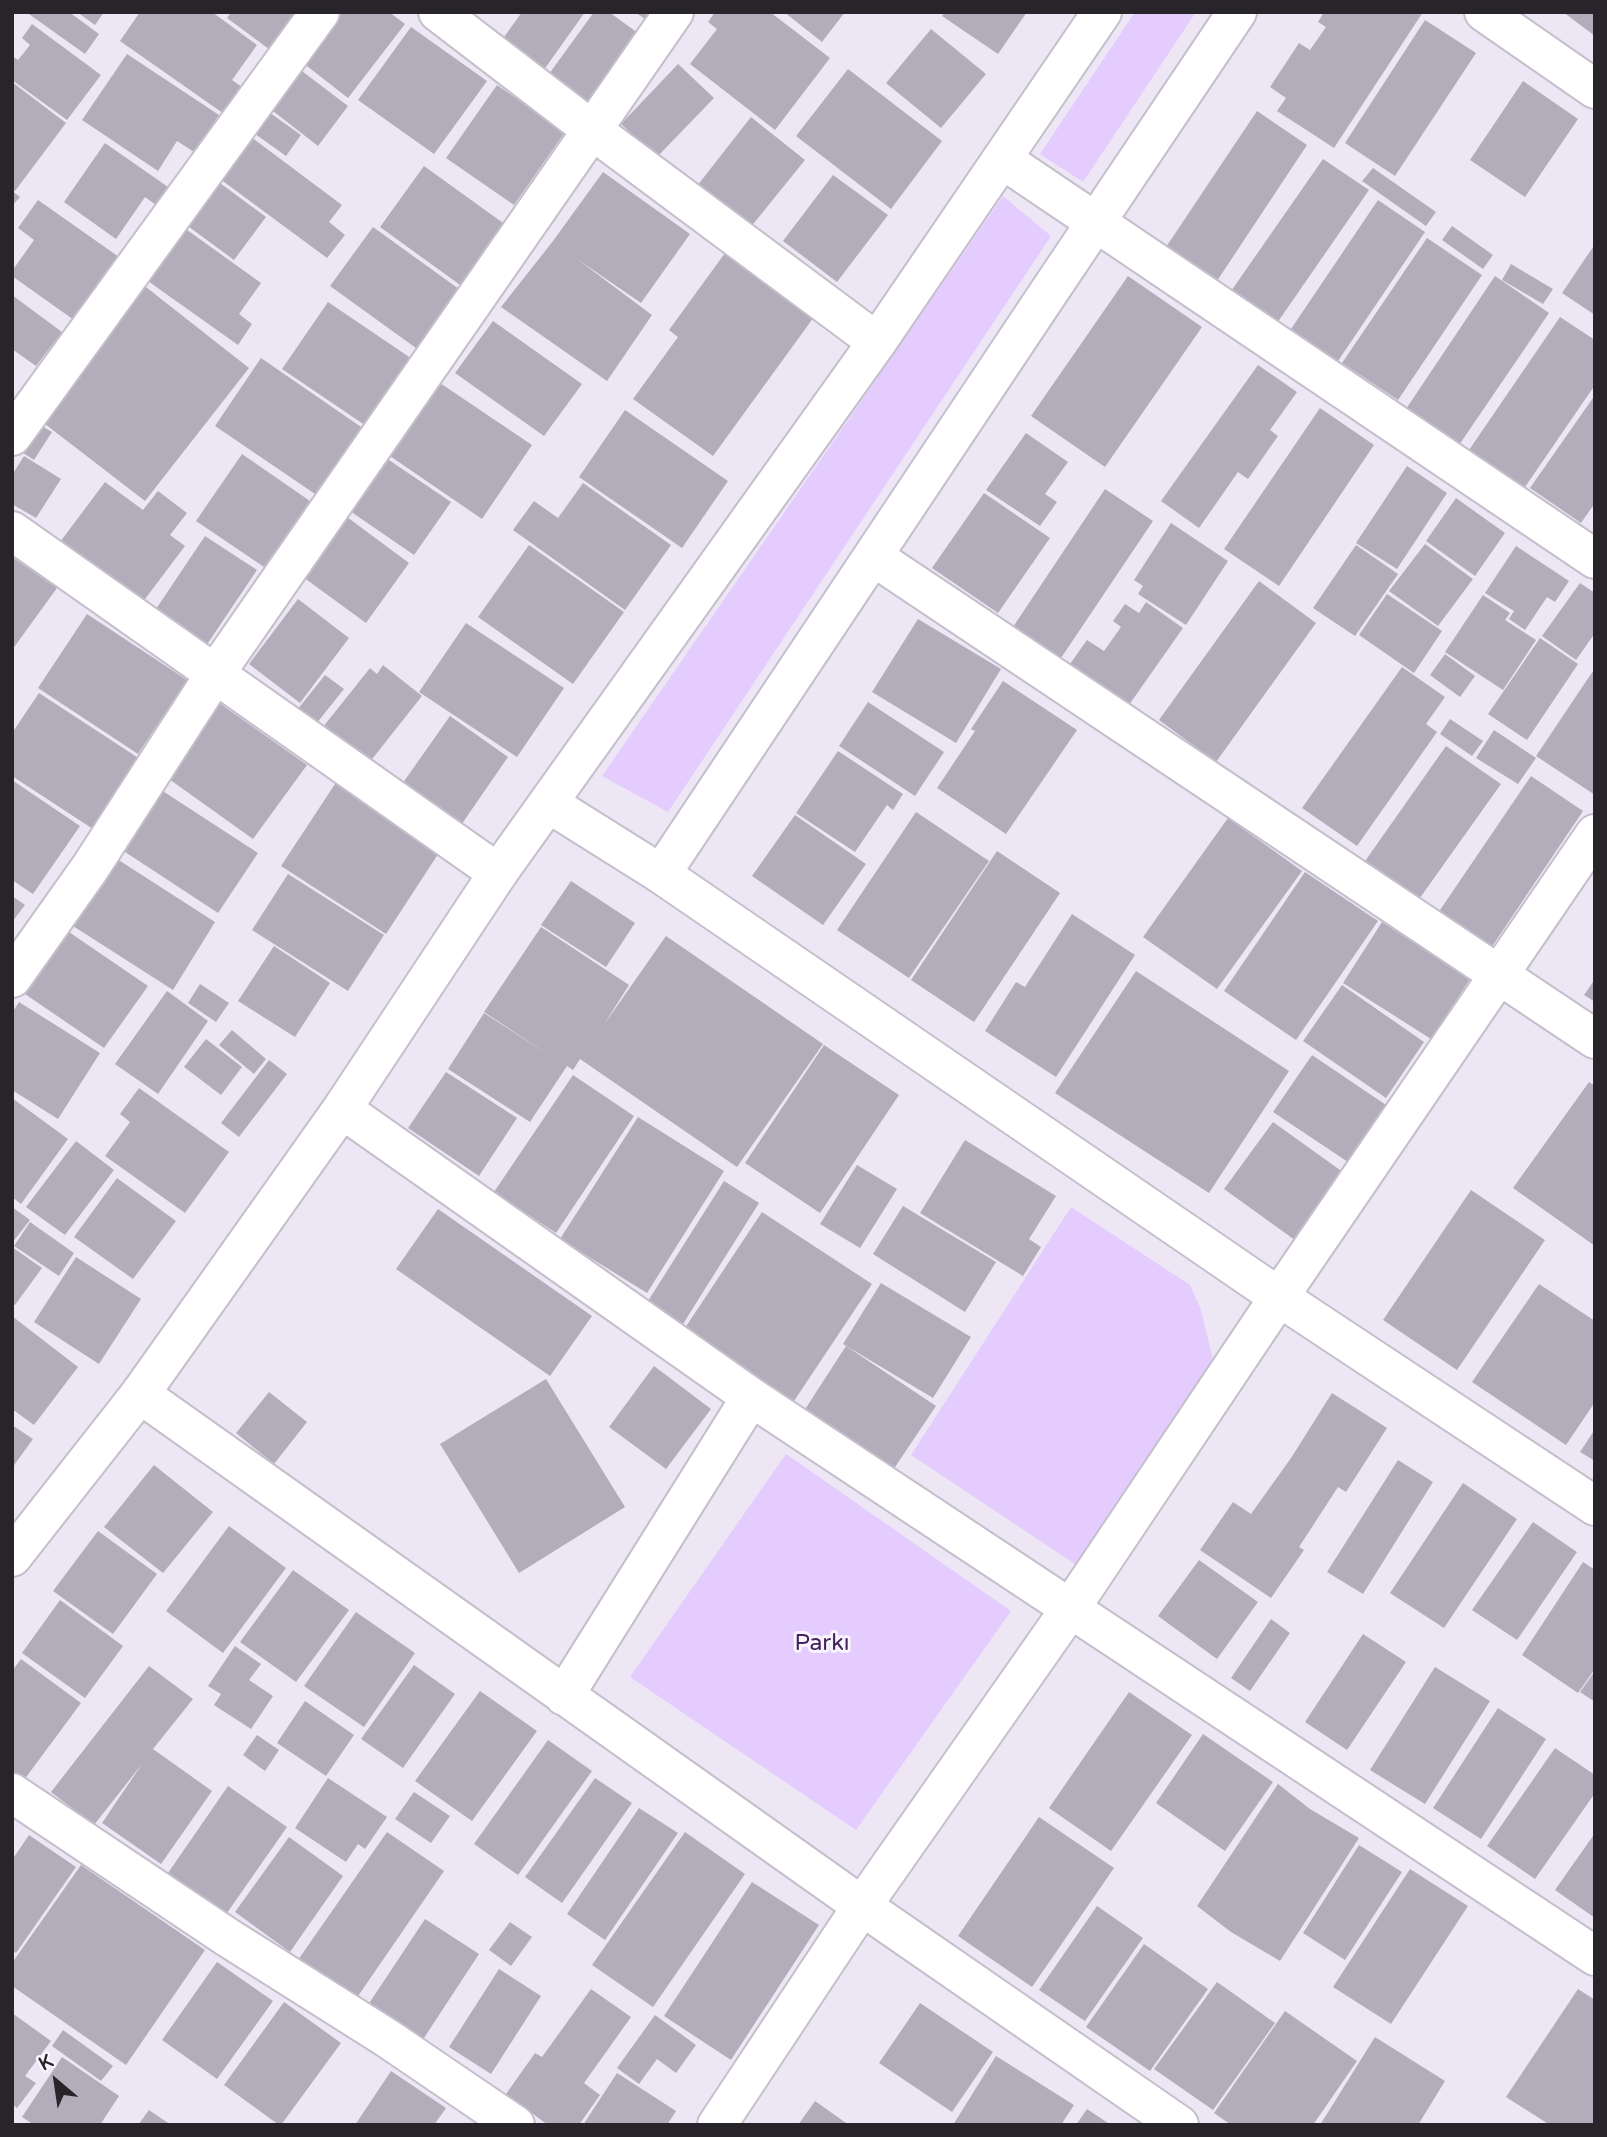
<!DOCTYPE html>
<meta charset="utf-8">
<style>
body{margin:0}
#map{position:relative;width:1607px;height:2137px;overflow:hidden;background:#ede6f5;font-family:"Varela Round",sans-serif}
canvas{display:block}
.frame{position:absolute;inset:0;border:14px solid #27242a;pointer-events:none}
.north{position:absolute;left:21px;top:2046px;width:70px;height:70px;-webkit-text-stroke:5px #f9f5fe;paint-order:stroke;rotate:331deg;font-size:19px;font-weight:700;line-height:28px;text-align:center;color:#27242a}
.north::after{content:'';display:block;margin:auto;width:24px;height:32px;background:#27242a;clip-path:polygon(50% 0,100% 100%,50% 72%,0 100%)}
</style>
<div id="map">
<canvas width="1607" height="2137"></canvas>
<div class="frame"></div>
<div class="north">K</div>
</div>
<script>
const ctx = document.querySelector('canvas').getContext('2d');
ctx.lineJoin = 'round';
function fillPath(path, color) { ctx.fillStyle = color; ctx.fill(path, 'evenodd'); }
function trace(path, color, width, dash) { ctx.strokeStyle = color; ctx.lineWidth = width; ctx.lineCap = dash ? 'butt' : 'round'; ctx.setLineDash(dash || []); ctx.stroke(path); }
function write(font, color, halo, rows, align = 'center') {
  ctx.font = font + ' "Varela Round",sans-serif'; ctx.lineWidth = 6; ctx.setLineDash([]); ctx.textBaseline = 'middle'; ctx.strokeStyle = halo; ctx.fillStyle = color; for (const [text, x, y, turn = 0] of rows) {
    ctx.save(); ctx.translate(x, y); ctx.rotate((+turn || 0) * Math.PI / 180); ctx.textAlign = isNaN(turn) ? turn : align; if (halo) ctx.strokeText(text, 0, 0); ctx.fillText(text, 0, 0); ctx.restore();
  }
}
fillPath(new Path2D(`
 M1135,12H1196L1083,182L1040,154Z
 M1003,196L1051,236L668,812L602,776Z
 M1071,1207L1190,1285L1201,1310L1213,1360L1078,1566L911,1455Z
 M786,1454L1011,1611L856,1830L630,1677Z`), '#e4ccfe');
fillPath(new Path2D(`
 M26,12H69L99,34L85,54Z
 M77,12H104L95,25Z
 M140,12H212L257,45L232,80L246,90L227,116L120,41Z
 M231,12H302L273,52L227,18Z
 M335,12H389L405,24L348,98L298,59Z
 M522,12H585L536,81L494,51Z
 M594,12H609L646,39L588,119L541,85Z
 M635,12H650L645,19Z
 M715,12H770L830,58L775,130L690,64L717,29L708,22Z
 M784,12H845L822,42Z
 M945,12H1027L998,54L942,16Z
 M1324,12H1423L1334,148L1277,111L1286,98L1270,87L1299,43L1310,50L1326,27L1318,22Z
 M1563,12H1595V36Z
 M1425,20L1476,53L1395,176L1345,143Z
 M32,24L101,75L67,120L12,80V56L18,60L30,45L22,38Z
 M411,27L487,81L434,154L358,100Z
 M931,29L986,74L941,128L886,83Z
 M127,54L219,115L194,152L177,141L158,171L82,120Z
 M290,62L348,106L318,146L260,101Z
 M678,64L714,98L657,157L621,124Z
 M848,69L942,141L891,209L796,136Z
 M1523,81L1578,119L1525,197L1470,160Z
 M12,82L66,123L15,191L12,189Z
 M497,85L565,132L514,205L446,158Z
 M259,105L301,135L286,156L244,126Z
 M1257,111L1307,145L1215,284L1164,250Z
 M751,117L805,160L750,228L697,186Z
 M247,134L342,205L329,222L345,235L327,258L216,176Z
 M105,143L168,187L156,205L145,197L116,239L64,202Z
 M1323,159L1369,190L1275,326L1229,294Z
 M424,166L517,233L474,295L380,227Z
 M1373,168L1436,212L1426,226L1362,181Z
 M603,172L690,234L641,303L577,259L652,315L607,381L501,307L553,241Z
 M209,175L266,217L234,260L177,218Z
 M833,175L888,215L837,282L783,241Z
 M12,191L20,197L12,206Z
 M38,200L119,257L74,320L12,276V271L34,240L18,228Z
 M1378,200L1425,232L1338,361L1291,329Z
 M176,222L261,283L239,314L252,324L238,345L138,274Z
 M1452,226L1493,255L1483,269L1442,240Z
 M373,227L470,297L427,356L330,286Z
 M1427,238L1482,275L1398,400L1342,363Z
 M1595,244V315L1562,293Z
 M725,253L814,317L713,456L633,399L678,337L669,330Z
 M1511,264L1553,289L1543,304L1502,280Z
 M1128,276L1202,327L1105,467L1031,416Z
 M1495,276L1549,313L1457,448L1404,412Z
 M137,280L249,368L145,501L32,414Z
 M12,295L62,332L36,366L12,349Z
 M328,302L421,365L375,432L282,369Z
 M1560,317L1595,340V385L1525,487L1469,450Z
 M493,321L582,384L544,436L455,373Z
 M261,358L364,429L318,496L215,426Z
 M1258,365L1297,392L1270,430L1278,436L1248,479L1238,472L1199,528L1161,501Z
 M440,383L532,445L482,519L390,456Z
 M1595,395V503L1581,523L1530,488Z
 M1320,408L1374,445L1279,586L1224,549Z
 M625,410L728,481L682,548L579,477Z
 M32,420L52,432L34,460L14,447Z
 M1026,433L1068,462L1045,494L1057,502L1040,526L986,490Z
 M242,454L310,501L264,567L196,521Z
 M24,456L61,479L36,518L12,504V475Z
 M386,458L451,502L414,555L350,511Z
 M1407,466L1447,493L1397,569L1356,543Z
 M105,482L143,510L158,491L187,513L170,535L185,546L139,607L57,546Z
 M583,483L671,545L625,610L513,530L534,501L558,518Z
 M1105,489L1153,521L1061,658L1013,627Z
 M984,493L1050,538L998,613L932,568Z
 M1456,498L1505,533L1475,576L1426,541Z
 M347,517L409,563L366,623L303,577Z
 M1171,523L1228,561L1186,625L1138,594L1143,586L1134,580Z
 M205,536L257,570L206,646L154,612Z
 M1425,544L1473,579L1438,626L1389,591Z
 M529,545L624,612L573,684L478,617Z
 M1356,545L1398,574L1355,636L1313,608Z
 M1516,546L1569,581L1555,602L1547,597L1525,630L1509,619L1514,611L1485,593Z
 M12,557L57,588L12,650Z
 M1259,581L1316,623L1216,762L1159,720Z
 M1580,583L1595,593V633L1576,660L1542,636Z
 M1387,594L1442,631L1414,673L1359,635Z
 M1483,595L1510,613L1505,620L1536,640L1503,690L1445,652Z
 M298,599L349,638L300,703L249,664Z
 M1146,602L1183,628L1124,712L1065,671L1087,640L1104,651L1121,627L1113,621L1125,604L1139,613Z
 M87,614L187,680L138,754L38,688Z
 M918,619L1001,669L956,743L872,692Z
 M466,623L564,688L517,757L419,692Z
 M1540,638L1578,664L1527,740L1488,714Z
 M1445,654L1475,676L1460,697L1430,675Z
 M383,665L422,696L369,763L323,727L370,668L377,674Z
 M1402,667L1445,697L1426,724L1437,732L1357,846L1302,808Z
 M1595,668V795L1536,756Z
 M325,675L344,689L308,734L289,720Z
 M1003,681L1077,730L1006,834L937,788L975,731L971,729Z
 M39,693L143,761L96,831L12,776V733Z
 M215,700L307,765L253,839L162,774Z
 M868,702L944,752L915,796L839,746Z
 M450,716L508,757L459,828L400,787Z
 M1450,719L1483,741L1472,756L1440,734Z
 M1494,730L1536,758L1518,784L1476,758Z
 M1446,746L1501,784L1417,902L1363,864Z
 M838,751L903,794L893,810L887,805L855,852L796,813Z
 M1531,776L1583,811L1491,948L1438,913Z
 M12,780L80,826L33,894L12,880Z
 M337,781L442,848L386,934L281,866Z
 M155,786L258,853L218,913L116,846Z
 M916,812L989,861L909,978L837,930Z
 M795,815L866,864L823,925L752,876Z
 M1228,818L1302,871L1217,989L1143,937Z
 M997,851L1060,893L974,1022L911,980Z
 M117,859L215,922L173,990L73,926Z
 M1305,872L1378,921L1296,1040L1224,991Z
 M288,874L384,935L348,991L252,930Z
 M571,881L635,923L606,967L541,925Z
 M12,896L25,905L12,922Z
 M1072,914L1135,955L1056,1077L985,1031L1016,982L1025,987Z
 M1382,922L1470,979L1431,1039L1343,983Z
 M541,927L629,985L603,1026L666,936L823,1044L737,1167L580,1059L573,1070L567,1066L530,1122L448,1069L484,1013L552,1057L484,1012Z
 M69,932L148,986L104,1048L25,994Z
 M274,946L330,983L295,1037L238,1001Z
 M1136,971L1289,1071L1209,1193L1055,1093Z
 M1595,979V1002L1584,995Z
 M200,984L229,1003L216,1022L188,1003Z
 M1342,985L1424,1042L1386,1098L1303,1041Z
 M167,991L208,1021L158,1094L115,1064Z
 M19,1002L100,1053L58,1119L12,1090V1013Z
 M232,1030L266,1059L254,1074L219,1045Z
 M206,1039L242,1067L221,1095L184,1067Z
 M824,1045L899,1095L820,1213L745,1163Z
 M1312,1055L1392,1109L1354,1166L1273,1112Z
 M269,1060L287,1074L239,1137L221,1123Z
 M446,1072L517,1118L479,1176L408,1128Z
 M573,1075L634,1116L556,1233L494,1192Z
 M1589,1082L1595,1086V1246L1513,1188Z
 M139,1088L229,1152L185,1213L105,1156L130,1122L120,1114Z
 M12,1098L68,1139L21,1204L12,1197Z
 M638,1117L724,1171L647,1293L560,1239Z
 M1273,1122L1347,1175L1299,1243L1224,1189Z
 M965,1140L1056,1196L1029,1239L1041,1247L1023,1276L920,1213Z
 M76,1141L114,1170L65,1235L26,1207Z
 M857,1165L897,1189L860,1248L820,1224Z
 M117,1178L176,1221L133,1279L74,1237Z
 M724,1181L759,1203L683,1324L648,1301Z
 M1471,1190L1545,1240L1457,1370L1383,1320Z
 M903,1206L996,1262L965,1312L873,1254Z
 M12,1207L30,1220L12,1243Z
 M438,1209L592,1316L550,1376L396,1269Z
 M762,1212L872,1284L792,1404L683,1331Z
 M30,1222L74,1253L59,1276L14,1246Z
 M12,1247L42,1268L15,1305L12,1303Z
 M76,1257L141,1299L99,1364L34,1322Z
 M881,1283L971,1337L933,1398L843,1344Z
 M1539,1284L1595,1321V1402L1566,1445L1472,1382Z
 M12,1316L78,1367L34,1425L12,1409Z
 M846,1346L936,1406L891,1473L802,1414Z
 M654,1366L711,1409L666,1469L609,1427Z
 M546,1379L625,1507L519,1573L440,1444Z
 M269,1392L307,1422L274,1464L236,1433Z
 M1332,1393L1387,1428L1346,1492L1338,1487L1299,1547L1304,1550L1271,1598L1200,1550L1233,1502L1251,1514L1291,1458Z
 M12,1425L33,1439L12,1468Z
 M1595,1429V1461L1580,1452Z
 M1398,1460L1433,1482L1363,1594L1327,1572Z
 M154,1465L213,1512L163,1573L104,1527Z
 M1463,1483L1517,1519L1444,1628L1390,1593Z
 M1533,1522L1577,1552L1517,1640L1472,1610Z
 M229,1526L286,1568L223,1653L166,1611Z
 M98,1531L157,1574L113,1634L53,1591Z
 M1199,1560L1258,1602L1217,1659L1158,1616Z
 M1583,1562L1595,1570V1669L1578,1693L1522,1655Z
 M293,1570L349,1610L296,1682L240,1642Z
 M60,1600L123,1646L85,1698L22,1653Z
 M356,1612L415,1653L364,1727L304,1686Z
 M1271,1619L1290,1633L1250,1691L1231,1678Z
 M1363,1634L1406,1662L1347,1750L1305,1722Z
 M235,1646L261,1664L249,1680L273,1696L251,1729L214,1705L221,1694L208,1686Z
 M21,1659L81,1703L24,1780L12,1771V1671Z
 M414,1665L455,1694L403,1768L361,1739Z
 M149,1666L193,1699L153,1749L212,1791L161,1864L102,1823L142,1764L94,1825L51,1792Z
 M1435,1667L1490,1701L1425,1804L1370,1770Z
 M1595,1671V1702L1580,1692Z
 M480,1691L537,1731L472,1821L415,1781Z
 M1129,1692L1192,1735L1111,1851L1049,1808Z
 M305,1701L354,1735L326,1776L277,1743Z
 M1498,1708L1546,1739L1481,1839L1433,1808Z
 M1203,1734L1273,1782L1225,1851L1156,1803Z
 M257,1735L279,1750L265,1771L243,1755Z
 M548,1740L592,1771L518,1875L474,1844Z
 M1555,1748L1595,1775V1793L1535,1879L1487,1846Z
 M328,1778L387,1817L365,1849L358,1844L346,1862L295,1828Z
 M595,1778L632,1803L562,1903L525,1877Z
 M1278,1784L1310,1809L1359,1838L1280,1961L1231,1932L1197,1906Z
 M228,1786L287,1827L227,1913L168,1873Z
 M414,1792L450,1816L431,1843L395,1819Z
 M639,1808L678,1833L605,1940L567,1914Z
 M1039,1817L1114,1868L1032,1987L958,1936Z
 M387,1832L444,1871L356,1999L298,1960Z
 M685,1832L745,1874L653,2007L592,1965Z
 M1595,1833V1918L1555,1890Z
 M29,1835L76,1867L16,1953L12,1950V1860Z
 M289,1837L343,1876L290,1952L235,1912Z
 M1359,1845L1402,1872L1345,1960L1303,1933Z
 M81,1865L205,1950L126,2065L12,1986V1963Z
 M1410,1869L1468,1906L1391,2024L1333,1987Z
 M752,1882L819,1925L731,2060L664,2016Z
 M1097,1906L1143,1938L1085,2021L1039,1990Z
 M425,1919L479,1954L422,2041L368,2005Z
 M510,1922L532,1937L511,1966L489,1950Z
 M1144,1944L1208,1989L1150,2071L1086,2027Z
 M217,1962L273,2001L217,2079L162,2040Z
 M499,1969L541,1996L491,2074L449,2047Z
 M1217,1982L1275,2023L1213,2110L1154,2069Z
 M591,1989L631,2017L584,2083L600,2095L579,2125H548L506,2094L535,2053L542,2057Z
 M1578,1989L1595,2000V2125H1550L1506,2097Z
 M284,2002L341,2043L281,2125H279L224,2085Z
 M920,2003L993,2052L952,2112L879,2063Z
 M1285,2011L1357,2061L1313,2125H1231L1214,2113Z
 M12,2013L51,2041L25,2076L36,2083L17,2108L12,2104Z
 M655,2015L696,2045L676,2073L657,2059L639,2084L617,2068Z
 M63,2030L113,2066L101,2081L52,2046Z
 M1375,2037L1445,2081L1418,2125H1320Z
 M996,2056L1074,2105L1061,2125H953Z
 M62,2057L119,2096L100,2125H34L22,2117Z
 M391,2071L446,2108L434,2125H355Z
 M617,2073L676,2111L667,2125H583Z
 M815,2101L849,2125H798Z
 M1087,2109L1111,2125H1076Z
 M149,2110L171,2125H138Z`), '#b3adbb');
const street = new Path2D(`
 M438,12L592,130L877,342
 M1484,12L1595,89
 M1002,159L1595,559
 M12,436L320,12
 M12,531L498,873
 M874,557L1595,1039
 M661,874C854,587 1043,298 1237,12
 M12,978L90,868L215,674L674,12
 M342,1109L751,1397L1595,1956
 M140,1394L862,1906L1179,2125
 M564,1696L751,1397
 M12,1793L227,1937L387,2038L515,2125`);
const secondary = new Path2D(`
 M548,803L661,874L1279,1297L1595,1506
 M12,1557L140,1394L342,1109L498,873L877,342L1102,12
 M717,2125L862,1906L1070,1609L1279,1297L1595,834`);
trace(street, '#c5becc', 42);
trace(secondary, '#c5becc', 42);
trace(street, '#fff', 38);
trace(secondary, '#fff', 38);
write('23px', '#43225d', '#f9f5fe', [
 ["Parkı",822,1644]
]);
</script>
